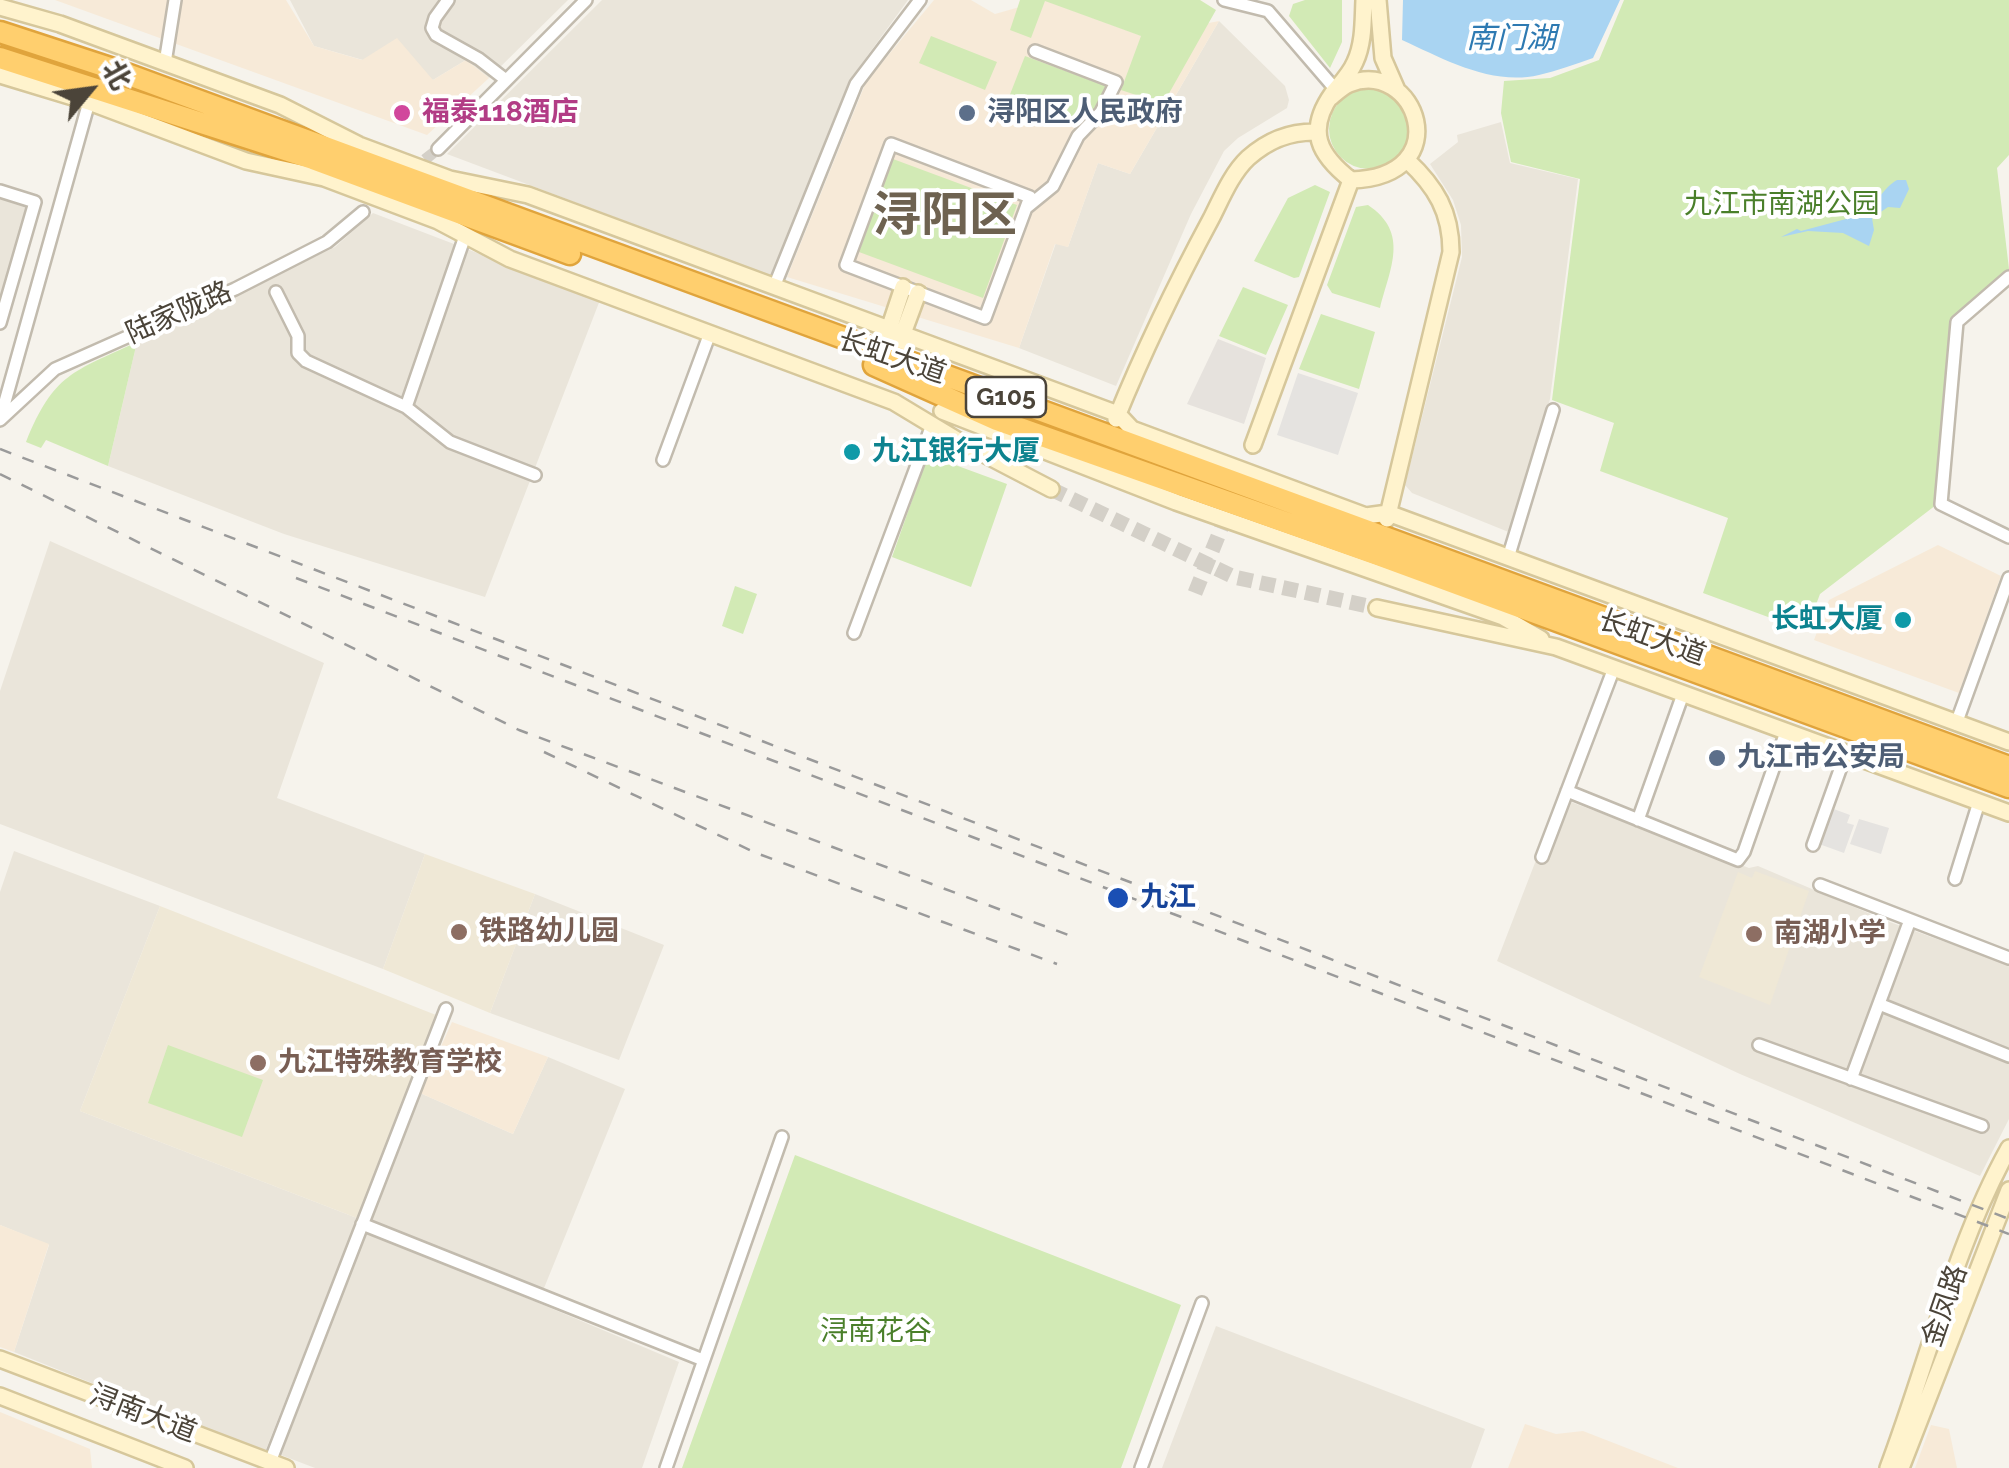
<!DOCTYPE html>
<meta charset="utf-8">
<style>
body{margin:0}
#map{position:relative;width:2009px;height:1468px;overflow:hidden;background:#f6f3ec;font-family:Raleway,"Noto Sans SC",sans-serif}
canvas{display:block}
.north{position:absolute;left:40px;top:40px;width:100px;height:100px;-webkit-text-stroke:8px #fff;paint-order:stroke;rotate:61deg;font-size:28px;font-weight:700;line-height:40px;text-align:center;color:#4b4439}
.north::after{content:'';display:block;margin:auto;width:35px;height:45px;background:#4b4439;clip-path:polygon(50% 0,100% 100%,50% 72%,0 100%)}
</style>
<div id="map">
<canvas width="2009" height="1468"></canvas>
<div class="north">北</div>
</div>
<script>
const ctx = document.querySelector('canvas').getContext('2d');
ctx.lineJoin = 'round';
function fillPath(path, color) { ctx.fillStyle = color; ctx.fill(path, 'evenodd'); }
function trace(path, color, width, dash) { ctx.strokeStyle = color; ctx.lineWidth = width; ctx.lineCap = dash ? 'butt' : 'round'; ctx.setLineDash(dash || []); ctx.stroke(path); }
function write(font, color, halo, rows, align = 'center') {
  ctx.font = font + ' Raleway,"Noto Sans SC",sans-serif'; ctx.lineWidth = 8; ctx.setLineDash([]); ctx.textBaseline = 'middle'; ctx.strokeStyle = halo; ctx.fillStyle = color; for (const [text, x, y, turn = 0] of rows) {
    ctx.save(); ctx.translate(x, y); ctx.rotate((+turn || 0) * Math.PI / 180); ctx.textAlign = isNaN(turn) ? turn : align; if (halo) ctx.strokeText(text, 0, 0); ctx.fillText(text, 0, 0); ctx.restore();
  }
}
fillPath(new Path2D(`
 M290,0H568L489,78L466,60L433,80L314,46Z
 M602,0H908L849,81L771,276L447,154Z
 M1219,21L1285,86L1289,100L1287,108L1238,138L1224,151L1191,214L1116,386L1019,348L1056,243L1068,247L1098,163L1130,174Z
 M1501,122L1510,163L1578,179L1550,399L1511,533L1412,493L1405,485L1462,257L1461,225L1453,200L1430,164L1458,142L1457,135Z
 M0,193L33,204L0,310Z
 M373,213L600,300L485,597L284,534L108,466L137,342L335,247Z
 M50,541L324,663L277,798L425,854L383,969L0,824V691Z
 M1560,798L1749,868L1758,866L1887,921L2009,965V1119L1980,1176L1740,1074L1497,961Z
 M14,851L160,906L80,1111L357,1218L265,1452L14,1352L49,1245L0,1225V892Z
 M535,894L664,945L619,1060L490,1013Z
 M548,1057L625,1089L542,1293L370,1223L420,1093L513,1134Z
 M367,1231L679,1362L642,1468H315L281,1455Z
 M1216,1326L1485,1429L1471,1468H1162Z`), '#eae5da');
fillPath(new Path2D(`
 M55,0H286L314,46L362,60L397,38L433,80L466,60L489,78L427,135Z
 M934,0H971L995,14L1044,0L1142,36L1219,21L1130,174L1098,163L1068,247L1055,244L1019,348L787,277L866,82Z
 M1938,545L2001,576L1959,693L1814,640L1829,600Z
 M452,1022L548,1057L513,1134L420,1093Z
 M0,1225L49,1244L14,1352L0,1347Z
 M0,1412L90,1449L92,1468H0Z
 M1525,1424L1556,1434L1583,1431L1678,1468H1508Z
 M1931,1425L1949,1429L1957,1468H1915Z`), '#f7ead8');
fillPath(new Path2D(`
 M1218,339L1266,358L1244,424L1187,404Z`), '#e6e2dd');
fillPath(new Path2D(`
 M425,854L535,894L490,1013L383,969Z
 M1755,871L1809,891L1770,1005L1699,977L1738,872L1752,878Z
 M160,906L436,1015L357,1218L80,1111Z`), '#efe8d6');
fillPath(new Path2D(`
 M1020,0H1200L1216,10L1163,104L1121,90L1141,36L1045,1L1031,38L1010,30Z
 M1305,0H1342V42L1330,68L1289,16L1293,4Z
 M1624,0H2009V155L1997,168L2009,269L1951,320L1936,505L1820,594L1806,631L1703,593L1728,518L1600,471L1614,423L1552,400L1580,179L1511,162L1501,113L1504,81L1550,78L1599,60Z
 M931,36L997,62L985,90L919,63Z
 M1025,56L1109,87L1096,111L1085,124L1009,97Z
 M1329 129a40 40 0 1 1 80 0a40 40 0 1 1-80 0Z
 M893,159L1017,205L983,298L859,252Z
 M1315,185L1330,192L1299,277L1294,278L1254,261L1288,198Z
 M1368,205C1410,233 1390,268 1380,308L1332,293L1327,285L1356,207Z
 M1243,287L1288,305L1266,355L1219,336Z
 M1321,314L1375,332L1359,389L1299,369Z
 M137,342L108,466L46,440L41,448L26,442C54,373 73,372 137,342Z
 M928,455L1007,484L971,587L892,557Z
 M735,586L757,594L743,634L722,626Z
 M168,1045L263,1080L242,1137L148,1103Z
 M795,1155L1181,1305L1121,1468H682Z`), '#d2eab5');
fillPath(new Path2D(`
 M1298,373L1358,393L1338,455L1277,435Z
 M1831,808L1850,815L1847,823L1854,825L1844,853L1819,844Z
 M1859,819L1889,828L1881,854L1850,844Z`), '#e5e3e0');
fillPath(new Path2D(`
 M1403,0H1620L1593,58C1575,64 1557,71 1539,75C1491,86 1444,59 1402,40Z
 M1897,180H1906L1909,189L1900,208L1888,207L1872,218L1874,230L1869,246L1843,233L1808,231L1781,237L1797,229L1801,231L1846,219L1854,207L1863,209C1882,199 1883,188 1897,180Z`), '#a9d4f2');
trace(new Path2D(`
 M412,170L438,149`), '#d4d0c8', 11, [11, 5.5]);
trace(new Path2D(`
 M1051,489L1234,577L1377,608
 M1195,593L1229,509`), '#d4d0c8', 15, [15, 8]);
const street = new Path2D(`
 M448,0L435,18L432,28L436,35L479,59L506,80
 M1224,0L1268,11L1336,90
 M165,63L175,0
 M891,144L1030,197L985,318L846,265Z
 M438,149L586,0
 M0,191L35,202L0,323
 M1026,208L1053,186L1078,136L1101,112L1116,82L1035,51
 M2009,277L1957,322L1941,504L2009,537
 M774,287L856,84L920,0
 M276,292L298,336V353L306,361L406,407L450,442L535,475
 M406,407L465,236
 M1,416L89,102
 M0,420L55,369L235,289L327,242L363,212
 M663,460L710,333
 M1508,558L1553,410
 M854,633L932,425
 M1956,724L2009,578
 M1567,791L1738,860L1744,852L1786,732
 M1638,820L1683,694
 M1813,845L1846,753
 M1542,857L1614,668
 M1955,879L1979,802
 M1820,885L2009,958
 M1879,1004L2009,1056
 M1759,1045L1982,1126
 M1851,1079L1910,920
 M362,1224L703,1360
 M270,1462L446,1009
 M666,1468L782,1137
 M1141,1468L1202,1303`);
const secondary = new Path2D(`
 M1378,0L1383,58L1397,90
 M0,7L60,24L280,105L359,145L450,179L528,195L1118,414L1132,429L1366,516L1388,513L2009,742
 M0,75L89,102L246,161L324,178L438,221L510,259L894,402L957,440L1051,489
 M1330,98C1336,93 1342,87 1349,84C1415,57 1460,177 1351,180C1319,155 1306,131 1332,94C1340,84 1350,74 1355,62C1364,43 1363,20 1364,0
 M887,335L903,287
 M891,366L918,293
 M942,411L1176,502L1503,617L1541,639
 M1116,419C1144,350 1177,282 1212,217C1222,197 1232,173 1248,158C1269,139 1291,131 1318,132
 M1253,445L1351,180
 M1387,519L1451,252C1451,212 1436,187 1407,160
 M1377,608L1556,647L2009,813
 M0,1359L286,1468
 M0,1396L185,1468
 M1888,1468C1928,1362 1954,1247 2009,1148
 M1901,1468L2009,1190`);
const highway = new Path2D(`
 M0,32L113,69L2009,767
 M0,58L313,159L570,254
 M874,365L997,420L1378,555L2009,787`);
trace(street, '#c2bbae', 16);
trace(secondary, '#d6c79b', 20);
trace(highway, '#e0a43c', 25);
trace(street, '#fff', 11);
trace(secondary, '#fff3cd', 15);
trace(highway, '#ffcf6e', 20);
trace(new Path2D(`
 M0,449L2009,1219
 M0,474L519,730L1071,936
 M296,578L2009,1234
 M544,752L756,853L1057,964`), '#9a9a9a', 2.5, [12, 12]);
for (const [x, y, r, color] of [
 [402,113,10,"#d1479c"],
 [967,113,10,"#5c6f8a"],
 [852,452,10,"#0f9aa8"],
 [1903,620,10,"#0f9aa8"],
 [1717,758,10,"#5c6f8a"],
 [1118,898,12,"#1a4fb4"],
 [459,932,10,"#8d6e63"],
 [1754,934,10,"#8d6e63"],
 [258,1063,10,"#8d6e63"]
]) { const dot = new Path2D(); dot.arc(x, y, r, 0, 2 * Math.PI); ctx.fillStyle = color; ctx.fill(dot); trace(dot, '#fff', 4); }
for (const [x, y, w] of [
 [1006,397,80]
]) { const box = new Path2D(); box.roundRect(x - w / 2, y - 20, w, 40, 8); ctx.fillStyle = '#fff'; ctx.fill(box); trace(box, '#4b4439', 2.5); }
write('bold 25px', '#4b4439', null, [
 ["G105",1006,397]
]);
write('bold 28px', '#b23c85', '#fff', [
 ["福泰118酒店",422,113]
], 'left');
write('bold 28px', '#4e5e75', '#fff', [
 ["浔阳区人民政府",987,113],
 ["九江市公安局",1737,758]
], 'left');
write('28px', '#4a7f2a', '#fff', [
 ["九江市南湖公园",1782,205],
 ["浔南花谷",876,1332]
]);
write('28px', '#4b4439', '#fff', [
 ["陆家陇路",179,313,-24],
 ["长虹大道",892,357,19],
 ["长虹大道",1652,638,20],
 ["金凤路",1945,1306,-71],
 ["浔南大道",143,1414,21]
]);
write('bold 28px', '#0d838f', '#fff', [
 ["九江银行大厦",872,452],
 ["长虹大厦",1883,620,"right"]
], 'left');
write('bold 28px', '#164399', '#fff', [
 ["九江",1140,898]
], 'left');
write('bold 28px', '#785e54', '#fff', [
 ["铁路幼儿园",479,932],
 ["南湖小学",1774,934],
 ["九江特殊教育学校",278,1063]
], 'left');
write('italic 30px', '#2e7ab2', '#fff', [
 ["南门湖",1511,39]
]);
write('bold 48px', '#6e6250', '#fff', [
 ["浔阳区",945,217]
]);
</script>
